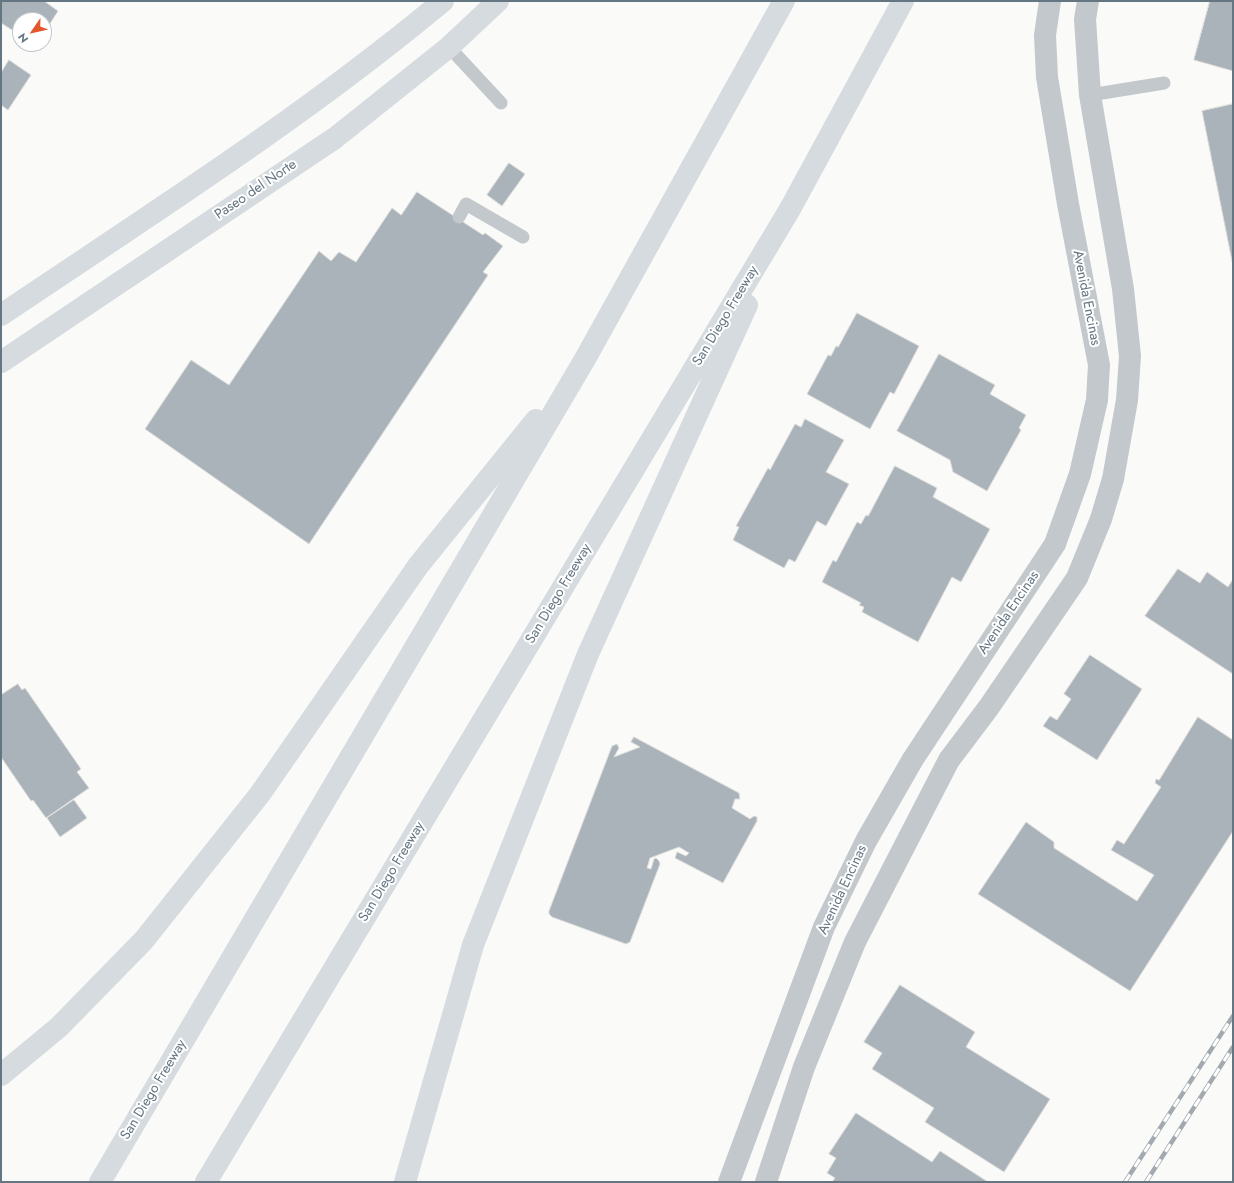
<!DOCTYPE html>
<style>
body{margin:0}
#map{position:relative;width:1234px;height:1183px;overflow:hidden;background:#fafaf8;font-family:Jost,sans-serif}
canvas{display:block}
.frame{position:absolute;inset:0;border:2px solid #657683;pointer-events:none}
.north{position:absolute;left:12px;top:12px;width:40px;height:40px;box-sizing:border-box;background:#fff;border:1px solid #c1c8cd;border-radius:50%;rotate:236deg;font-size:11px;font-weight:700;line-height:16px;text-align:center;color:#657683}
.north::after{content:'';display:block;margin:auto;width:14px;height:18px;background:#e4572e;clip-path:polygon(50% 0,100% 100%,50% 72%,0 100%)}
</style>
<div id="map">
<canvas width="1234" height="1183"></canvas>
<div class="frame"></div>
<div class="north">N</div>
</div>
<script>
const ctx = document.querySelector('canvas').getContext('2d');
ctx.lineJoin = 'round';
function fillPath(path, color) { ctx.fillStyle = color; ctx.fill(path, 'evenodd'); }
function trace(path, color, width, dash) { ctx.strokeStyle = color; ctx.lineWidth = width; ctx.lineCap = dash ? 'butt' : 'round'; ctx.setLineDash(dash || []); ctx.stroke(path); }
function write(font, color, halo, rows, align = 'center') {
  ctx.font = font + ' Jost,sans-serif'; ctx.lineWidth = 4; ctx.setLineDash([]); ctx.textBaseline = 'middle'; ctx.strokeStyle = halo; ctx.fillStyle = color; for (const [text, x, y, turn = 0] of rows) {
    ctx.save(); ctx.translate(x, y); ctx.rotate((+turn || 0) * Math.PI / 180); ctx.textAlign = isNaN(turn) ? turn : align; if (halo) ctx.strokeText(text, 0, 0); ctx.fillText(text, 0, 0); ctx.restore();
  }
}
const building = new Path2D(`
 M1,1H44L58,11L44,33V20H20V35L1,23Z
 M1210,1H1233V71L1194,60Z
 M9,60L31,75L8,110L1,105V73Z
 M1233,104V266L1202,111Z
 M509,163L525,174L502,206L487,195Z
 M417,192L483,235L485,233L503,246L483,272L488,275L309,544L145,429L191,360L229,385L319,251L331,261L339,252L356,262L392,208L401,215Z
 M857,313L919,346L894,394L890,392L870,429L807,394L828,355L831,356L836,346L838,347Z
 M939,354L995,385L990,394L1026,415L1019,428L1021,430L987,491L953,472L950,460L897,431Z
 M805,419L844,440L826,472L849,484L826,526L817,521L795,562L789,559L784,568L733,540L739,527L736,526L768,468L770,470L795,424L801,427Z
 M895,466L937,488L933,497L990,529L961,582L952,577L918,642L862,612L864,607L859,605L861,603L822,582L833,560L836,562L857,522L861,524L866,515L868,516Z
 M1178,569L1200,583L1207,572L1228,587L1233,579V674L1145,616Z
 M1090,655L1142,689L1097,760L1043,726L1050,716L1057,720L1071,699L1064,694Z
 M18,684L22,690L25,688L81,769L77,772L89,788L46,818L33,800L31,801L1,757V695Z
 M1198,717L1233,740V831L1130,991L978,894L1026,822L1054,842V848L1137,901L1154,875L1111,850L1117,840L1124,844L1161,787L1155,783L1156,779L1159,780Z
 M634,737L739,793L740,799H735L732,808L750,819L754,816L757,817V821L723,883L675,858L677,852L686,856L689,853L679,847L650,858L647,868L651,869L654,859L656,858L659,861L660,864L630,942L626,944L552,917L549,914V911L612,746L617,744L619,748L614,757L640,747L631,742Z
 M74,800L87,818L60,837L47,818Z
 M900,985L975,1032L966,1047L1050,1099L1004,1172L925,1122L934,1108L872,1069L882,1053L864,1042Z
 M856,1113L932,1162L940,1151L988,1182H832L835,1178L827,1173L836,1158L829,1154Z`);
fillPath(building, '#aab3b9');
trace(building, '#dcdcda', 1);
trace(new Path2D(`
 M449,47L501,103
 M1090,95L1164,83
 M459,217L466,204L523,237`), '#c3c8cc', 13);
trace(new Path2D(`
 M729,1182L824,927L866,841L913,759L1055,544L1080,474L1097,400L1099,365L1068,204L1047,77L1045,35L1050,1
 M766,1182L804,1067L855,942L949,760L989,707L1077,578L1101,519L1113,479L1127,400L1130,356L1123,289L1090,95L1085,19L1088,1`), '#c3c8cc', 22);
trace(new Path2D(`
 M1,315C151,214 304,117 443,1
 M1,362L335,138L449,47L498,1`), '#d6dbdf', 22);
trace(new Path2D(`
 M1,1075L59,1027L144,940L260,794L418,566L536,420
 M100,1182L585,359L784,1
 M206,1182L790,209L903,1
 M405,1182L473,945L588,654L747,305`), '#d6dbdf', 22);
const rail = new Path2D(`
 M1125,1182L1233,1016
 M1146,1182L1233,1047`);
trace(rail, '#a2aab0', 4.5);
trace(rail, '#fff', 3, [9]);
write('14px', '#657683', '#fff', [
 ["Paseo del Norte",256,190,-34],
 ["Avenida Encinas",1086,298,79],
 ["San Diego Freeway",726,316,-59],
 ["San Diego Freeway",559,594,-59],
 ["Avenida Encinas",1009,613,-56],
 ["San Diego Freeway",392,872,-59],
 ["Avenida Encinas",843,890,-65],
 ["San Diego Freeway",154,1090,-59]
]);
</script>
